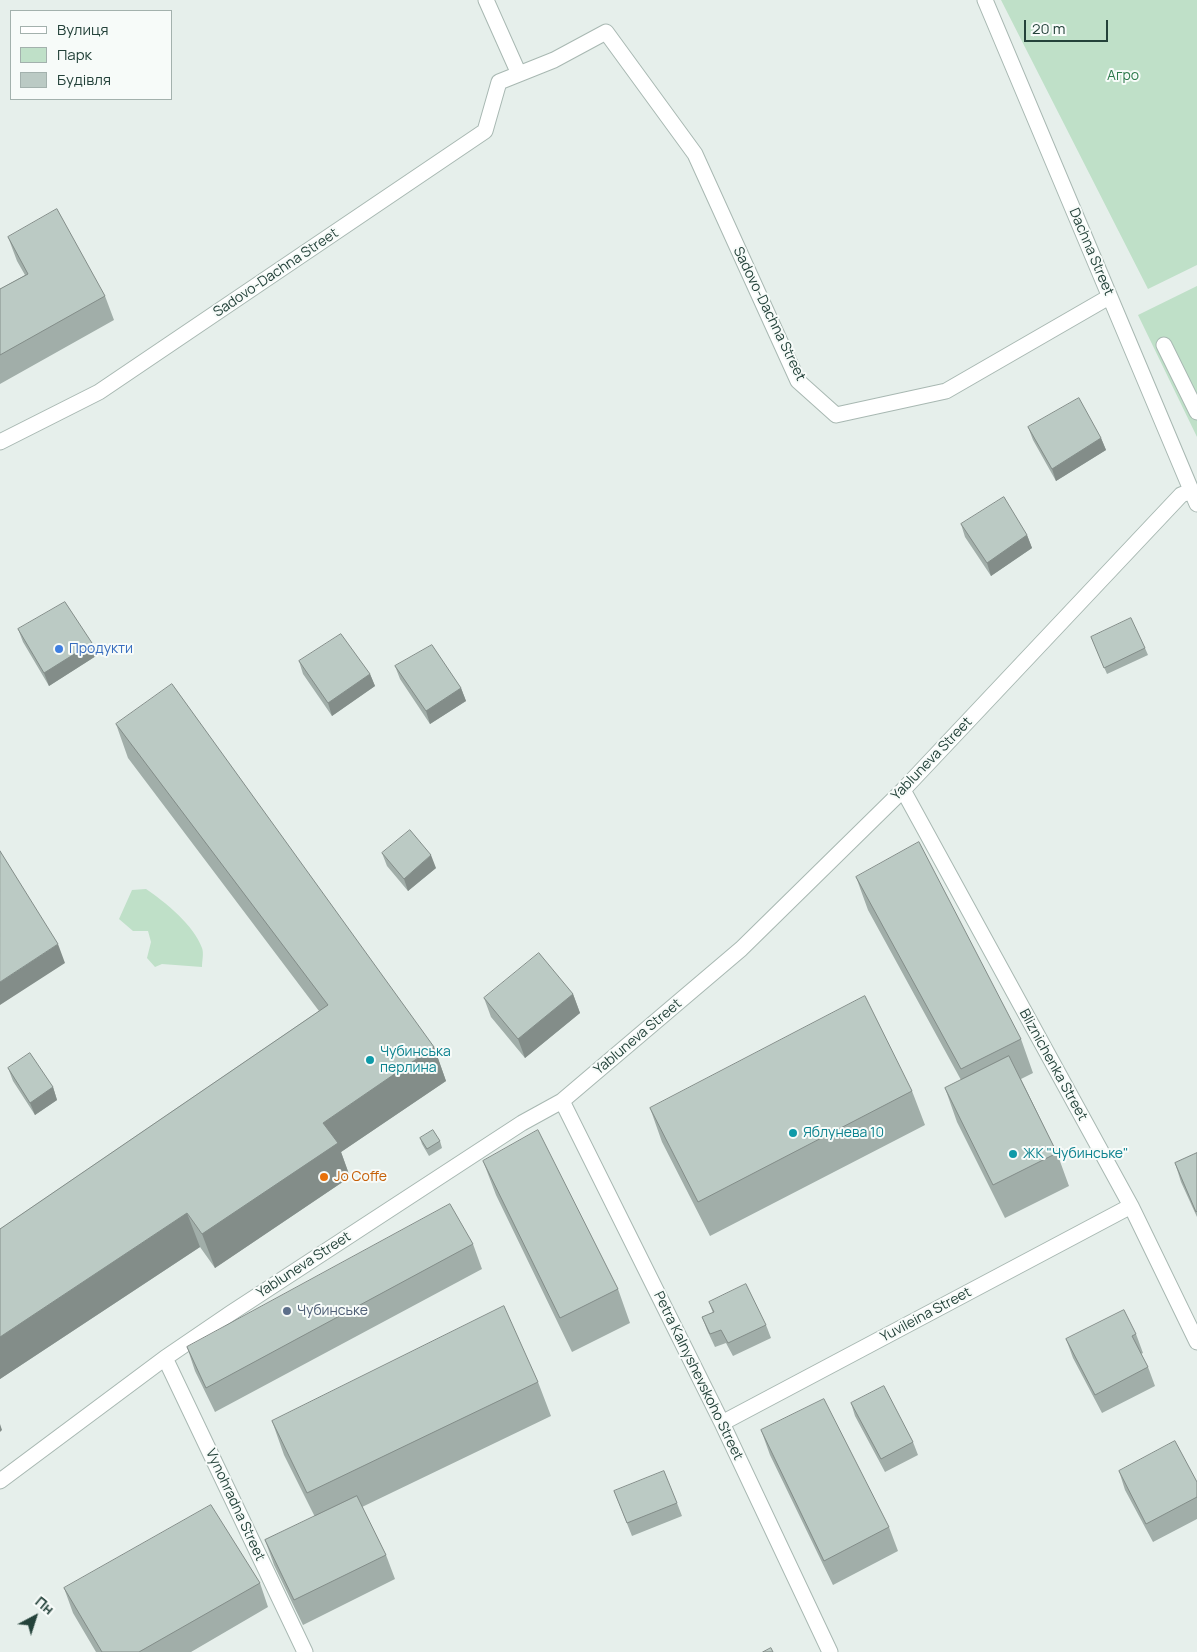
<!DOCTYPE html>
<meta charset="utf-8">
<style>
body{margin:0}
#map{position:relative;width:1197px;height:1652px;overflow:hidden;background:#e6efeb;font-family:Manrope,sans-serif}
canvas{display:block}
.legend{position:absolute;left:10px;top:10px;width:162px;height:90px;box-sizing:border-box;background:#f7fbf9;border:1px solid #a3b1ad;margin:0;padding:6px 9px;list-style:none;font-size:15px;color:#24423a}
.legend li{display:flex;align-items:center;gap:10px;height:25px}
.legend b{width:25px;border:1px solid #a3b1ad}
.north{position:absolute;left:10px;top:1592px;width:50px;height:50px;-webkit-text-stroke:4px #f7fbf9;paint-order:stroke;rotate:40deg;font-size:14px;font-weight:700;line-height:20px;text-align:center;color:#24423a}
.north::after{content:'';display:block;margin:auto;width:18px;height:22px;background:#24423a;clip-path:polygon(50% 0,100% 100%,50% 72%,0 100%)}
.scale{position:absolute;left:1024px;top:20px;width:84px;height:22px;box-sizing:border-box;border:2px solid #24423a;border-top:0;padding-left:6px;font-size:15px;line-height:18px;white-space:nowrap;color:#24423a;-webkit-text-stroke:4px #f7fbf9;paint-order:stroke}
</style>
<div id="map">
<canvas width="1197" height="1652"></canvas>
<ul class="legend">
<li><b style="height:6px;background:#fff"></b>Вулиця</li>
<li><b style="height:14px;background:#bfe0c8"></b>Парк</li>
<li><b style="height:14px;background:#bbcac4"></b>Будівля</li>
</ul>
<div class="north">Пн</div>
<div class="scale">20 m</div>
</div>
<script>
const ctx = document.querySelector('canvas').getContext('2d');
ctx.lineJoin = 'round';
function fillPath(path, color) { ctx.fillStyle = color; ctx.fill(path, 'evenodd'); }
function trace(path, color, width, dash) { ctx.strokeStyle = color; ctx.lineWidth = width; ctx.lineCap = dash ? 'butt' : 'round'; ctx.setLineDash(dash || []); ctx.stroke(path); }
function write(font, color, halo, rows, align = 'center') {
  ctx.font = font + ' Manrope,sans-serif'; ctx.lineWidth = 4; ctx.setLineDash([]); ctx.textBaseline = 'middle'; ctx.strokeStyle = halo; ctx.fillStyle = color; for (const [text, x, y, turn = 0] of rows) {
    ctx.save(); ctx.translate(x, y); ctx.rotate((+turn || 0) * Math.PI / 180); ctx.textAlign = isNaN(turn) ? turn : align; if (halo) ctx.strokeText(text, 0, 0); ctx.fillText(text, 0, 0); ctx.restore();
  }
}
fillPath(new Path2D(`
 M1001,0H1197V265L1148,289Z
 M1197,286V437L1138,315Z
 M146,889C165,902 194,925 202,948C204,953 202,961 202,967L162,964L155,967L147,958L151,942L148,931H133L119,919L132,890Z`), '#bfe0c8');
const minor = new Path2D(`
 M486,0L519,74
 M985,0L1197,504
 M1164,345L1197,412
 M0,442L99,392L485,131L499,82L554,60L606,32L695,154L798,381L836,415L946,391L1109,297
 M903,790L1131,1206L1197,1342
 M562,1101L722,1423L830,1652
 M165,1358L305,1652
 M722,1423L1131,1206
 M0,1481L165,1358L231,1313L522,1123L562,1101L741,949L903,790L1181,495L1191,491`);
trace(minor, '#a8b8b2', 17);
trace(minor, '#fff', 15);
fillPath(new Path2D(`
 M8,237L105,296L114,320L0,384V289L25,275L17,261Z
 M1028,427L1101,438L1106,450L1056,481L1033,440Z
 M961,524L1027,535L1032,548L991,576L965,537Z
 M18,629L96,656L49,686L23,642Z
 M1091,637L1145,648L1148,655L1107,674Z
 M299,661L370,674L375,686L332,716L303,674Z
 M395,666L461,688L466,701L430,724L400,679Z
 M116,724L434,1047L446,1081L341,1152L350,1177L215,1268L200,1247L0,1379V1229L319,1011L128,758Z
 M382,853L436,868L408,891L387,866Z
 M856,877L1021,1039L1033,1073L1021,1079L1057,1153L1069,1186L1005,1218L957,1122L945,1088L961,1080L868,910Z
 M573,994L580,1013L525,1058L491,1017L484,998Z
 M8,1068L53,1087L57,1100L35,1115L13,1081Z
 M912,1091L925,1125L710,1236L662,1142L650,1108Z
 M420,1138L440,1141L442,1148L429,1156L422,1144Z
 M1197,1153V1217L1181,1182L1175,1163Z
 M483,1161L618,1289L630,1323L572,1352L496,1195Z
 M473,1244L482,1269L215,1412L195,1371L187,1347Z
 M709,1302L766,1325L771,1338L733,1356L726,1343L715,1347L707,1330L702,1317L713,1313Z
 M1136,1334L1143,1353L1141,1354L1148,1367L1155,1386L1102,1413L1073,1358L1066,1339Z
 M538,1382L551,1416L362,1507L386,1555L395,1579L303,1625L274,1565L265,1540L315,1517L284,1455L272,1421Z
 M851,1403L913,1442L918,1455L885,1472L855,1416Z
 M761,1430L889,1527L898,1551L833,1585L770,1455Z
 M1119,1471L1197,1482V1519L1153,1542L1125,1490Z
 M614,1491L677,1503L682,1516L632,1536Z
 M260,1583L268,1607L191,1652H96L73,1613L64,1588Z`), '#a1aea9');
fillPath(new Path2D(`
 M1101,438L1106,450L1056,481L1052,469Z
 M1027,535L1032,548L991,576L987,563Z
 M92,643L96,656L49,686L44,673Z
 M370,674L375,686L332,716L328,703Z
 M461,688L466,701L430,724L426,711Z
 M431,855L436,868L408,891L404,879Z
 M58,944L65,963L0,1005V982Z
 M573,994L580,1013L525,1058L518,1039Z
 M434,1047L446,1081L341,1152L350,1177L215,1268L202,1234L323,1123Z
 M53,1087L57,1100L35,1115L30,1103Z
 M187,1213L200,1247L0,1379V1337Z
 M0,1424L2,1430L0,1432Z`), '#838d89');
const building = new Path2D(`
 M57,209L105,296L0,355V289L28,274L8,237Z
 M1079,398L1101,438L1052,469L1028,427Z
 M1004,497L1027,535L987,563L961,524Z
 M65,602L92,643L44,673L18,629Z
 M1131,618L1145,648L1104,668L1091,637Z
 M341,634L370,674L328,703L299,661Z
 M432,645L461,688L426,711L395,666Z
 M172,684L434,1047L323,1123L338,1143L202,1234L187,1213L0,1337V1229L328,1005L116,724Z
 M410,830L431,855L404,879L382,853Z
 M919,842L1021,1039L961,1069L856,877Z
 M0,851L58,944L0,982Z
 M539,953L573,994L518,1039L484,998Z
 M865,996L912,1091L698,1202L650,1108Z
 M30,1053L53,1087L30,1103L8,1068Z
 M1009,1056L1057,1153L993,1185L945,1088Z
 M433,1130L440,1141L427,1149L420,1138Z
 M538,1130L618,1289L560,1318L483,1161Z
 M1197,1153V1211L1196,1212L1175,1163Z
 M450,1204L473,1244L206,1388L187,1347Z
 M746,1284L766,1325L728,1343L721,1330L710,1334L702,1317L714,1312L709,1302Z
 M504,1306L538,1382L307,1493L272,1421Z
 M1124,1310L1136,1334L1132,1336L1148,1367L1095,1395L1066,1339Z
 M884,1386L913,1442L881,1459L851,1403Z
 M824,1399L889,1527L824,1561L761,1430Z
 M1175,1441L1197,1482V1497L1146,1524L1119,1471Z
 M664,1471L677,1503L627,1523L614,1491Z
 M357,1496L386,1555L294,1600L265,1540Z
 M211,1505L260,1583L139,1652H102L64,1588Z
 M771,1648L773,1652H763Z`);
fillPath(building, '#bbcac4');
trace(building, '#838d89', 1);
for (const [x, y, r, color] of [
 [59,649,5,"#3f7fe0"],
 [370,1060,5,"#0f9aa8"],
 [793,1133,5,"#0f9aa8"],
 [1013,1154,5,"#0f9aa8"],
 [324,1177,5,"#e8710a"],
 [287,1311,5,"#5c6f8a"]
]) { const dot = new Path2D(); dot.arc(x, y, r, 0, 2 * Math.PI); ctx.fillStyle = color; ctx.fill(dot); trace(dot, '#f7fbf9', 2); }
write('14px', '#2d7a4b', '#f7fbf9', [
 ["Агро",1123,76]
]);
write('14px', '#24423a', '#f7fbf9', [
 ["Dachna Street",1091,252,67],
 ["Sadovo-Dachna Street",276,273,-34],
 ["Sadovo-Dachna Street",769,314,64],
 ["Yabluneva Street",932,759,-46],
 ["Yabluneva Street",638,1037,-40],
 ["Bliznichenka Street",1053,1065,61],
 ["Yabluneva Street",304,1265,-33],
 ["Yuvileina Street",926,1315,-28],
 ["Petra Kalnyshevskoho Street",698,1376,64],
 ["Vynohradna Street",235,1505,65]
]);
write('14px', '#366cbe', '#f7fbf9', [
 ["Продукти",69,649]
], 'left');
write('14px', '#0d838f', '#f7fbf9', [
 ["Чубинська",380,1052],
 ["перлина",380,1068],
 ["Яблунева 10",803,1133],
 ["ЖК \"Чубинське\"",1023,1154]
], 'left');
write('14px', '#c56008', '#f7fbf9', [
 ["Jo Coffe",334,1177]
], 'left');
write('14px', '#4e5e75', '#f7fbf9', [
 ["Чубинське",297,1311]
], 'left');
</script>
